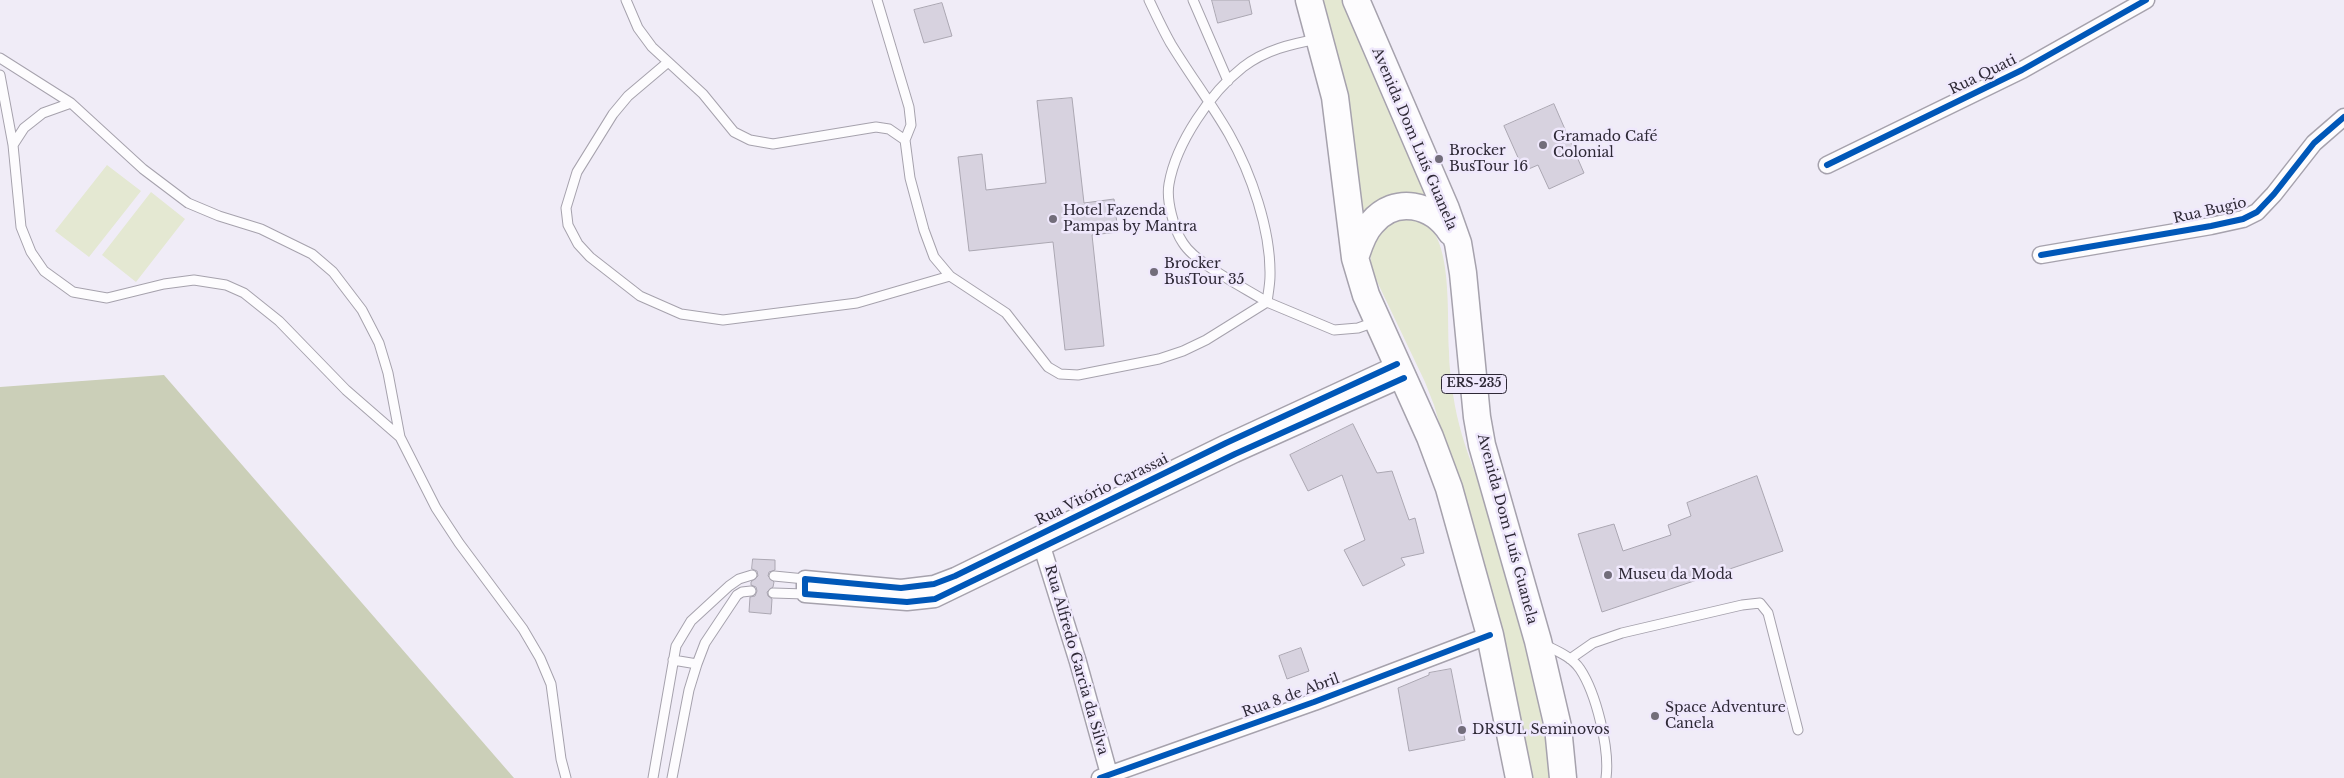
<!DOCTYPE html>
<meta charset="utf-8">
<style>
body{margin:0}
canvas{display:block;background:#f0ecf7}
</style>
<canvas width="2344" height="778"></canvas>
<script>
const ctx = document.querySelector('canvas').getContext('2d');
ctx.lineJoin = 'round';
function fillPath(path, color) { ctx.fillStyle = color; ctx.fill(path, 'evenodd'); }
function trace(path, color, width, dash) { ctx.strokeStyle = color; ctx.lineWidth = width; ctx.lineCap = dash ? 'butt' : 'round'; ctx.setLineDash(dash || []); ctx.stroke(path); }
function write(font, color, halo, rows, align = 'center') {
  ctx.font = font + ' "Libre Baskerville",serif'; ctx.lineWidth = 5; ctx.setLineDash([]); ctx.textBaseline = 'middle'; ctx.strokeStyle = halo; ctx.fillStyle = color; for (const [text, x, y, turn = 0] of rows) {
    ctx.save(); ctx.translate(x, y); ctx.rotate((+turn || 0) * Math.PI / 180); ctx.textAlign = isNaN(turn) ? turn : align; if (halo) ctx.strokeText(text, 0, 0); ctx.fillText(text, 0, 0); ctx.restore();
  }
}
fillPath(new Path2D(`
 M1320,0H1345L1427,200C1394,191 1380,192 1357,220L1352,128L1347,96Z
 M107,165L141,191L89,257L55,231Z
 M151,192L185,219L136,282L102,255Z
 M1405,218C1418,219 1429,224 1436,236C1451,265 1447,320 1449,352C1449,366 1451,380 1453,394C1461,451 1487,495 1502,549C1524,624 1541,701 1553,778H1528L1480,565L1434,405L1425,382L1373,273C1366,244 1374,224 1405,218Z`), '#e4e8d2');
fillPath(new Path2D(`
 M164,375L514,778H0V387Z`), '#cbcfb8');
const building = new Path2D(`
 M1212,0H1249L1252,14L1218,23Z
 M942,3L952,36L924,43L914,10Z
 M1072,98L1084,203L1114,199L1118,232L1092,235L1104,346L1065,350L1053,242L969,251L958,157L982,154L986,190L1046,183L1037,101Z
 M1554,104L1584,173L1549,189L1538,165L1524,171L1504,126Z
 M1353,424L1377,473L1392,471L1409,520L1415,518L1424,553L1401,558L1405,565L1363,586L1344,550L1365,540L1342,475L1308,491L1290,455Z
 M1757,476L1783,551L1602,612L1578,534L1614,524L1623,551L1671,535L1668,525L1691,516L1687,503Z
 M753,559L775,560V570L769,572L768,576L774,582L773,587L767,592L768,596L772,599L771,614L749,612L750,597L755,596L757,591L756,587L751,585V582L758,576L757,571L752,569Z
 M1301,648L1309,671L1287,679L1279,656Z
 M1451,669L1465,740L1409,751L1398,688L1429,675V673Z`);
fillPath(building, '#d7d2df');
trace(building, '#aba7b2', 1);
const service = new Path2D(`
 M626,0L638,28L652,47L703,94L734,132L750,140L773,144L876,127L889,129L905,140
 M877,0L909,107L911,125L905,140L910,178L924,230L934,257L950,276L1006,313L1048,367L1060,374L1078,375L1159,359L1183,351L1206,340L1267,302L1334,330L1358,328L1375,322
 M1149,0C1156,15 1163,30 1171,44C1190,75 1211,103 1229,134C1251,173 1271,230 1270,276C1270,284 1268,294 1267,302C1245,288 1196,264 1183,243C1174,230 1166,200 1169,184C1176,143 1211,92 1243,67C1265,50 1291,44 1318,39
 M1193,0L1228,81
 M0,58L71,103
 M667,63L628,96L613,114L577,172L566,208L568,225L578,244L590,257L640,296L681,314L723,320L857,303L950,276
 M0,75L13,145
 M400,437L346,390L279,321L244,293L226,285L194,280L164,284L107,298L73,292L44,271L31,252L21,227L13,145L24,128L43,113L71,103L143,169L188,203L219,216L261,229L312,254L333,272L362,310L379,343L388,373L400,437L436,508L459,543L523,629L540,658L551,684L561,759L566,778
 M774,576L805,579
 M773,593L805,594
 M1545,645C1557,651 1572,657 1580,669C1596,693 1610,749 1606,778
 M1570,659L1593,643L1622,633L1742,605L1760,603L1768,613L1798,730
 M673,660L697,664
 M653,778L676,646L691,621L729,586L739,579L752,575
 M672,778L689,690L697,664L705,643L737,595L742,592L751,591`);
const minor = new Path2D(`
 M1827,165L2022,70L2146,0
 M2041,255L2211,226L2243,219L2257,212L2274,194L2314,143L2344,117
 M1397,364L1226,443L955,576L934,584L901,588L805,579V594L907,602L935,599L1235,454L1404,378
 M1039,537L1078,662L1109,774
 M1100,778L1314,702L1490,635`);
const primary = new Path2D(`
 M1309,0L1335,97L1355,258L1366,295L1430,437L1449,488L1490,635L1519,778
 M1356,0L1446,209L1458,243L1463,273L1477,417L1482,445L1538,641L1558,727L1563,778
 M1355,258C1359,246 1363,232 1372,223C1395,195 1433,204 1451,232`);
trace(service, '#a6a2ad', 11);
trace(minor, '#a6a2ad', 19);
trace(primary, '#a6a2ad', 29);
trace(service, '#fdfcfe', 9);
trace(minor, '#fdfcfe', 16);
trace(primary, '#fdfcfe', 26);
trace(new Path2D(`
 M1827,165L2022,70L2146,0
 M2041,255L2211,226L2243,219L2257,212L2274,194L2314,143L2344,117
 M1397,364L1226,443L955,576L934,584L901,588L805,579V594L907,602L935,599L1235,454L1404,378
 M1100,778L1314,702L1490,635`), '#0057b8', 6);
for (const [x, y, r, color] of [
 [1543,145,5,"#726d7a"],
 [1439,159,5,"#726d7a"],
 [1053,219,5,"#726d7a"],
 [1154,272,5,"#726d7a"],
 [1608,575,5,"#726d7a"],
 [1655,716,5,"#726d7a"],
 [1462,730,5,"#726d7a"]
]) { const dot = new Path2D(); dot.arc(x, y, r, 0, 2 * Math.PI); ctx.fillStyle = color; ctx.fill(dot); trace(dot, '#efe8fc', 2); }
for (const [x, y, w] of [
 [1474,384,65]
]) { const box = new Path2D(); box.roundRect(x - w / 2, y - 9.5, w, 19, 4); ctx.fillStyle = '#efe8fc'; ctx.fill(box); trace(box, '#2e2936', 1); }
write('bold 12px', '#2e2936', null, [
 ["ERS-235",1474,384]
]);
write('14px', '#2e2936', '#efe8fc', [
 ["Rua Quati",1983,75,-26],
 ["Avenida Dom Luís Guanela",1414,139,67],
 ["Rua Bugio",2210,211,-13],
 ["Rua Vitório Carassai",1102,490,-26],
 ["Avenida Dom Luís Guanela",1507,529,75],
 ["Rua Alfredo Garcia da Silva",1076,660,74],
 ["Rua 8 de Abril",1291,696,-20]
]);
write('14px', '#2e2936', '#efe8fc', [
 ["Gramado Café",1553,137],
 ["Colonial",1553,153],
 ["Brocker",1449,151],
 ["BusTour 16",1449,167],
 ["Hotel Fazenda",1063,211],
 ["Pampas by Mantra",1063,227],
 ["Brocker",1164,264],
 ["BusTour 35",1164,280],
 ["Museu da Moda",1618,575],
 ["Space Adventure",1665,708],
 ["Canela",1665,724],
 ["DRSUL Seminovos",1472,730]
], 'left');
</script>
